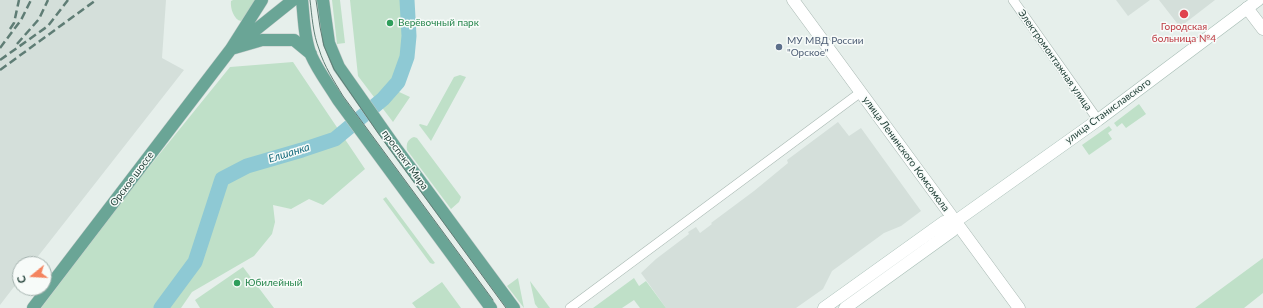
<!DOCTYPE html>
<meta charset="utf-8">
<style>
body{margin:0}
#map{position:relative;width:1263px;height:308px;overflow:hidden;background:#e6efeb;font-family:Lato,sans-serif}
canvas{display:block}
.north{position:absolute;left:12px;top:256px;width:40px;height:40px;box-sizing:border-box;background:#f7fbf9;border:1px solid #a3b1ad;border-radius:50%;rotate:252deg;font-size:11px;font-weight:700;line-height:16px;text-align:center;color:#24423a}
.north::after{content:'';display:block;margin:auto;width:14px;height:18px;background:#f4845f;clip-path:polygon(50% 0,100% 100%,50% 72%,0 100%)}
</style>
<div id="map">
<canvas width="1263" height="308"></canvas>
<div class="north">С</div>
</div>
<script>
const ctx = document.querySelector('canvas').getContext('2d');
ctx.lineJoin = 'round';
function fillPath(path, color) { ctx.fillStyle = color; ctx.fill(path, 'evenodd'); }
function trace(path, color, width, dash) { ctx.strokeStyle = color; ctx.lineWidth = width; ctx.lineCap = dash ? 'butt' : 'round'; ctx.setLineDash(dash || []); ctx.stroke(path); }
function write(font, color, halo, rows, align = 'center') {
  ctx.font = font + ' Lato,sans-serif'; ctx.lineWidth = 3; ctx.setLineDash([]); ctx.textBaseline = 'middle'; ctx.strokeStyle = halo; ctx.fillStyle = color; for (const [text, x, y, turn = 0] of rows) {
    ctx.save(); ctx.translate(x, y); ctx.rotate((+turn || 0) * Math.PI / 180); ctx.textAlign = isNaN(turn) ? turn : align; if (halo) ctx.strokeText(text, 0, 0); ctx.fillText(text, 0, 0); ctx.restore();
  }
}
fillPath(new Path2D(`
 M0,0H166L162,58L184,70L32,264H20V279L0,305Z
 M1116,0H1150L1128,16Z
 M1159,0H1215L1180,27Z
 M838,122L849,136L861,128L921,211L901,226L884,233L832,271L823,289L796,308H666L641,273L656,259L689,234L688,232L696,227L700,233L712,224L711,223L754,191L788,163L787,160Z`), '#d4dfda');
fillPath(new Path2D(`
 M233,0H258L241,21C234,20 230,8 231,1Z
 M332,0H340L345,43L337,44Z
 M350,0H403L405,42L397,91L410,97L393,122L358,76Z
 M293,62L365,169L323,205L309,199L291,209L273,205L275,222L272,234L254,256L192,292L181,308H41L136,183L230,67Z
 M460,75L466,77L431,141L419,125L420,124L427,126L454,77Z
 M1139,104L1146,114L1126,128L1122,123L1117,127L1114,123Z
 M1109,126L1112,130L1108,133L1112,139L1089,155L1082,145Z
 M414,137L417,138L461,197L459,202L451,209L407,150C406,143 408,139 414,137Z
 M386,197L435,263L433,264L430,263L383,199Z
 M1263,258V293L1244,308H1195Z
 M243,267L274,308H200L195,300Z
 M518,278L524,308L507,286Z
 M634,278L639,286L646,281L666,308H640L634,300L622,308H593Z
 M530,281L550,308H538L535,304Z
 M442,282L461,308H416L412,303Z`), '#bfe0c8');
trace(new Path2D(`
 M161,308L195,262L222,179L247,166L302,150L335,139L383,99L398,82L407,57L409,36L407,0`), '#8ec9d4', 15);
const minor = new Path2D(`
 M1013,0L1098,120
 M570,308L861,92`);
const tertiary = new Path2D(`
 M793,0L1019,308
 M1247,8L1263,29`);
const secondary = new Path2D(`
 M824,308L944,222L956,221L1098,120L1258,0
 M845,308L952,231L956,221`);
const primary = new Path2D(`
 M302,0C304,18 304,38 311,55C318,71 329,85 338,100L491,308
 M323,0L329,43L339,67L396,148L514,308
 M238,44L293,0
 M231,49L262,40H294L311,54
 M33,308L231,49L262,0`);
trace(minor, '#a8b8b2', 10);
trace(tertiary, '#a8b8b2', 13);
trace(secondary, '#a4bbb3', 13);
trace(primary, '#c2cac8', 13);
trace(minor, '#fff', 9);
trace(tertiary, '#fff', 12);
trace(secondary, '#fff', 12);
trace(primary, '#6aa596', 12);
trace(new Path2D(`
 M310,0C312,16 313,34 319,49C324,66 334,81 343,96L493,300
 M316,0L320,27L324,46L334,69L378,133L506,308`), '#5f7d75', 1);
trace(new Path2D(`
 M10,29L14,23L19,0
 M17,44L39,19L48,0
 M0,48L21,20L31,0
 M0,60L48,26L68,0
 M0,70L96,0`), '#5f7d75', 2.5, [8, 4]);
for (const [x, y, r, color] of [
 [1184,14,5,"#e0444e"],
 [390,23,4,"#2e9e5b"],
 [779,47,4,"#5c6f8a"],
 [237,283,4,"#2e9e5b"]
]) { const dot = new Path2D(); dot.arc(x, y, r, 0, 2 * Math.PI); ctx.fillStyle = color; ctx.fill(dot); trace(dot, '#f7fbf9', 1.5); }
write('10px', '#27864d', '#f7fbf9', [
 ["Верёвочный парк",398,23],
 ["Юбилейный",245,283]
], 'left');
write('10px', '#be3a42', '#f7fbf9', [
 ["Городская",1184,27],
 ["больница №4",1184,39]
]);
write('10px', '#4e5e75', '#f7fbf9', [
 ["МУ МВД России",787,41],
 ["\"Орское\"",787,53]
], 'left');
write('10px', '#24423a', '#f7fbf9', [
 ["Электромонтажная улица",1055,60,55],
 ["улица Станиславского",1108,111,-36],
 ["улица Ленинского Комсомола",906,154,54],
 ["проспект Мира",405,160,54],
 ["Орское шоссе",132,179,-53]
]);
write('italic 11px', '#1c6f80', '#f7fbf9', [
 ["Елшанка",289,153,-17]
]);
</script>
